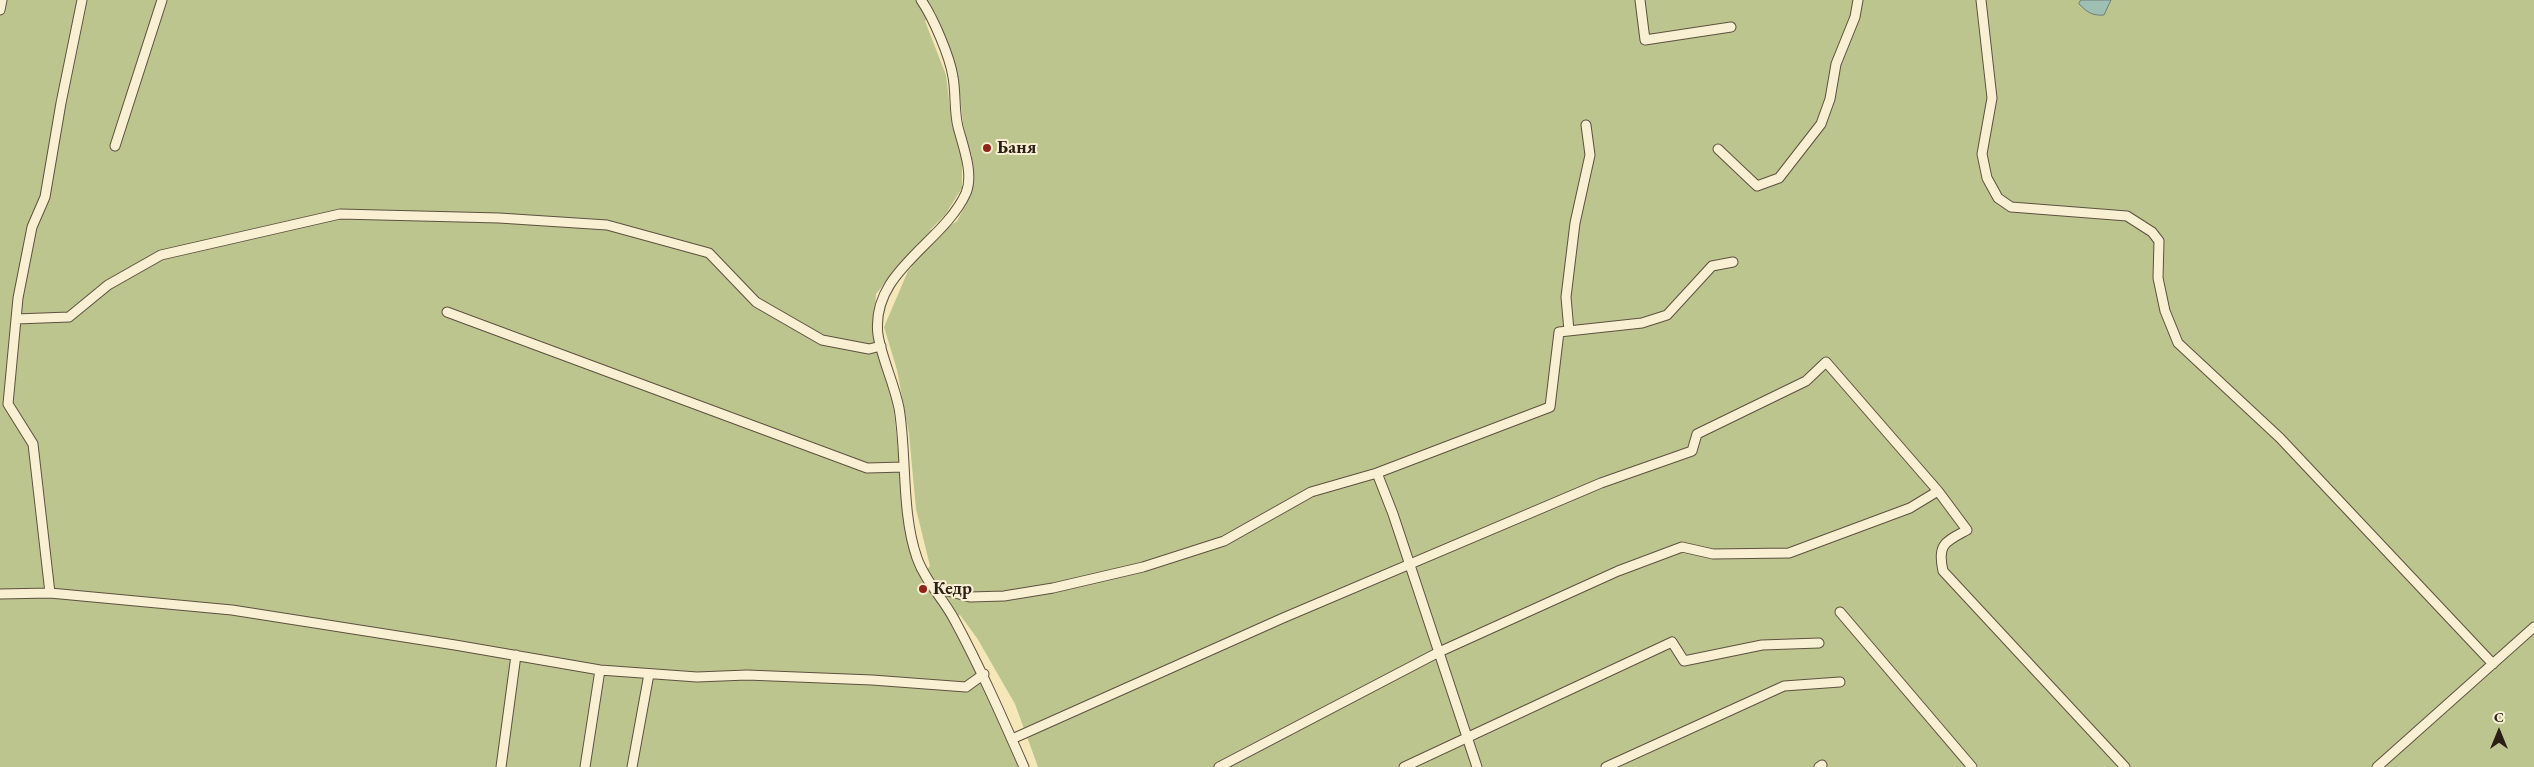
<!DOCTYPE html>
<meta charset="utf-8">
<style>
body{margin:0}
#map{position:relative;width:2534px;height:767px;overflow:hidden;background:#f6e7b9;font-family:"EB Garamond",serif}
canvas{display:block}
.north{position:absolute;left:2474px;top:707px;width:50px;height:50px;-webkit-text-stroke:4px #f9efd2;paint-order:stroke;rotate:0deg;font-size:14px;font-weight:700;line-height:20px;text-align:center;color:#2a1e17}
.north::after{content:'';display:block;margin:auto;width:18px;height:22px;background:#2a1e17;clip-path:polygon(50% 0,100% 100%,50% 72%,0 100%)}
</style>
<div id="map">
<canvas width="2534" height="767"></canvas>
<div class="north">С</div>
</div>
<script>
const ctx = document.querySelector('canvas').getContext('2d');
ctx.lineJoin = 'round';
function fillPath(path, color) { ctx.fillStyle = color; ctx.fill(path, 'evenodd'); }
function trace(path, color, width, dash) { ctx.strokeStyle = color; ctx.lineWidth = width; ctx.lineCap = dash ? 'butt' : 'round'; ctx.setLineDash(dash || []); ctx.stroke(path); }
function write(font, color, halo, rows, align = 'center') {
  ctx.font = font + ' "EB Garamond",serif'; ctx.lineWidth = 4; ctx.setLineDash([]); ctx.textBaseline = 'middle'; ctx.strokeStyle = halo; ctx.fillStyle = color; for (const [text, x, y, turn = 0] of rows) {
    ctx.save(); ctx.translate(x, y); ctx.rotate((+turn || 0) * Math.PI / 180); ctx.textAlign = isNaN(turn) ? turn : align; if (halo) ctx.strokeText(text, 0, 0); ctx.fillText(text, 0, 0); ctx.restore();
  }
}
fillPath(new Path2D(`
 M0,0H2534V767H1038L1015,704L977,638L960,615L951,619L997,711L1018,767H0ZM935,12L958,76L963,124L972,156L971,195L957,221L943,231L930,230L945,215L962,188V156L952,125L946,75L925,21ZM908,254L903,262L912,267L908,271L884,327L897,370L909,434L916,509L930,566L922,576L916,569L904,508L891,383L873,335L876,294Z`), '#bdc58f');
const water = new Path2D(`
 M2081,0H2111L2104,15C2092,16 2087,12 2079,4Z`);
fillPath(water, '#9dbfb4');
trace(water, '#6f7f75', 1);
const minor = new Path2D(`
 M921,0C933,17 950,57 953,77C956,94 954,111 958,127C963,146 974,174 966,193C943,244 870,271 878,335C882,359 894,383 899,408C907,455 901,512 917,558C925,581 942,597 954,619C980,667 1002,717 1024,767
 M1640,0L1645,40L1731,27
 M1981,0L1992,98L1982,154L1987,178L1998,198L2011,207L2127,216L2152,232L2159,241L2158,278L2165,311L2178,343L2280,438L2493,664
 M0,10L2,0
 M115,146L162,0
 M1718,149L1757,186L1779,178L1821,124L1830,99L1836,64L1855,17L1858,0
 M447,312L867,468L904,467
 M16,319L69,317L108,285L161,255L340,214L499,218L607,225L709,253L756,302L822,340L869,349L881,346
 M1569,331L1566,297L1575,223L1590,155L1586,125
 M1377,473L1393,514L1477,767
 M933,587L970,597L1004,596L1053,588L1143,567L1224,541L1311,492L1377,473L1550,407L1559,332L1642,323L1667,315L1712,266L1733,262
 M50,593L33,444L8,404L18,298L32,227L45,197L61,103L82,0
 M0,594L50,593L232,610L455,645L600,670L697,677L747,675L872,680L966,687L984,674
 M1840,612L1972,767
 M1012,739L1283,618L1601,483L1692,451L1697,434L1806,381L1826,362L1938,491L1967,530C1945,542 1937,544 1943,571L2125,767
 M501,767L516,655
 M585,767L600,670
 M632,767L649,674
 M1219,767L1439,652L1618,571L1682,547L1713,554L1789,553L1910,508L1938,491
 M1404,767L1672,642L1684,661L1762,645L1819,643
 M1606,767L1784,686L1840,682
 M1819,767L1822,765
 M2377,767L2534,627`);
trace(minor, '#5d5040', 11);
trace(minor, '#f9efd2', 9);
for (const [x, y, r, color] of [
 [987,148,5,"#8f2418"],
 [923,589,5,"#8f2418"]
]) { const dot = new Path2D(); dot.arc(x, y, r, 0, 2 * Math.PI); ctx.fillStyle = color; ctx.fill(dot); trace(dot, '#f9efd2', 2); }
write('bold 18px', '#2a1e17', '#f9efd2', [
 ["Баня",997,148],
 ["Кедр",933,589]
], 'left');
</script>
